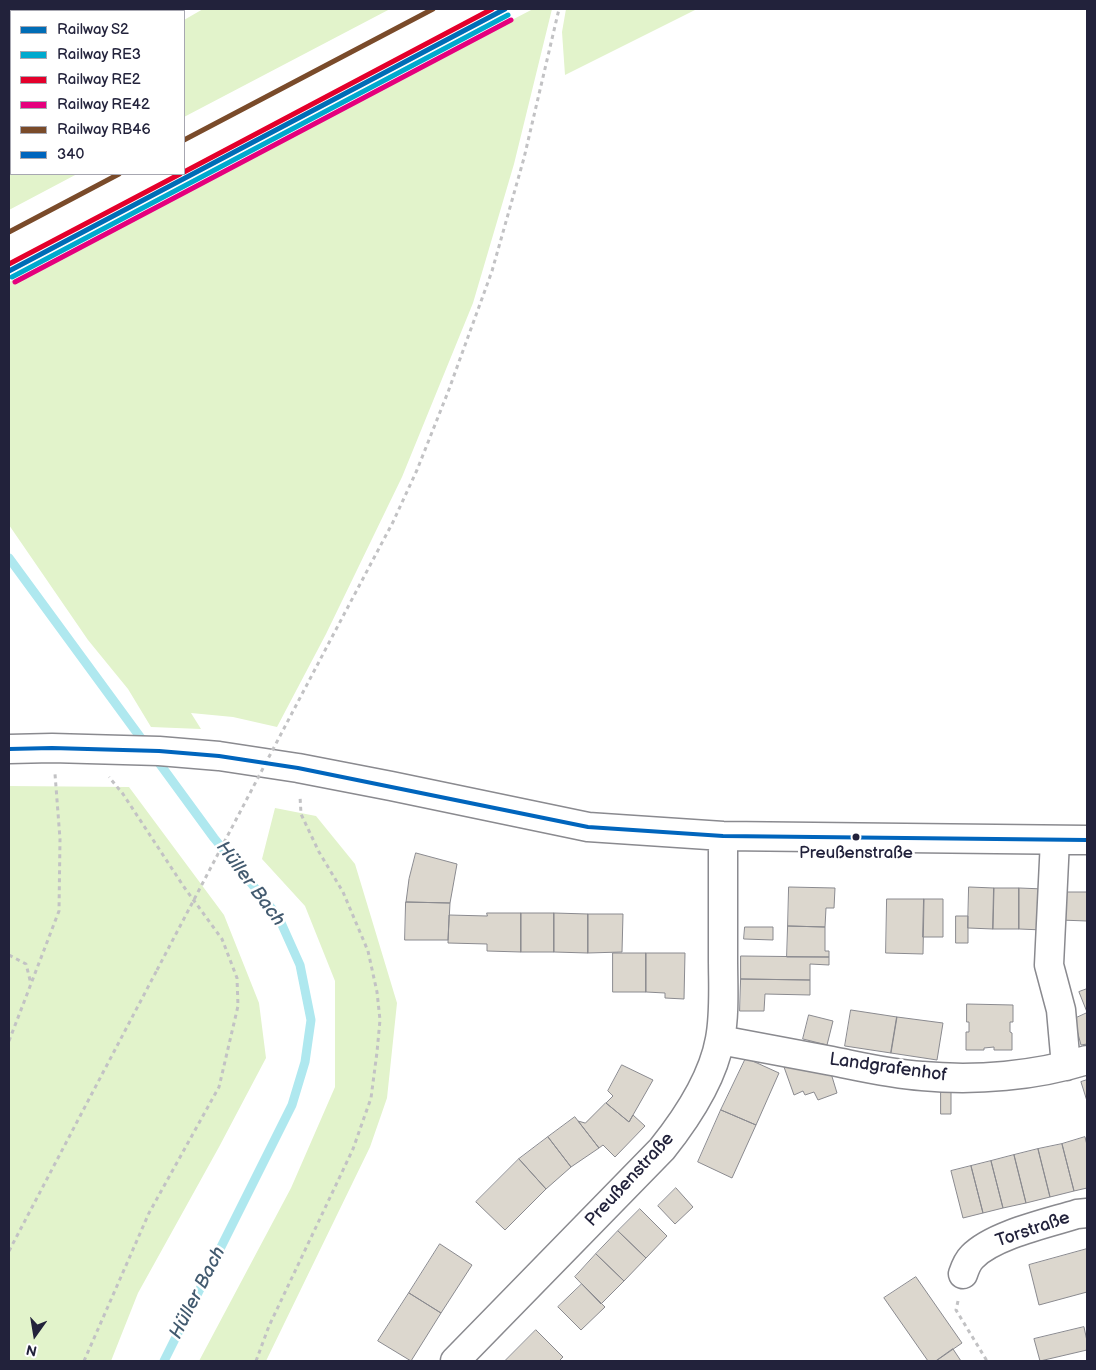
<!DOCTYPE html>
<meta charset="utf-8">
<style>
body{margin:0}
#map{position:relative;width:1096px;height:1370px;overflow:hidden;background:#fff;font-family:"Balsamiq Sans",sans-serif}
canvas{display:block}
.frame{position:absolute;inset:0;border:10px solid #22223b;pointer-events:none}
.legend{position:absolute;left:10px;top:10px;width:175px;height:165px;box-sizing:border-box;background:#fff;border:1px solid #a7a7b1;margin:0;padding:6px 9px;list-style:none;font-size:15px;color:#22223b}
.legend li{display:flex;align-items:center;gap:10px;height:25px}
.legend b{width:25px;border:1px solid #a7a7b1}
.north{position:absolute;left:10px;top:1310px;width:50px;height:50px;-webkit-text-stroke:4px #fff;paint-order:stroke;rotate:193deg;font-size:14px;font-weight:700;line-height:20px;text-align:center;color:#22223b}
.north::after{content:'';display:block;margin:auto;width:18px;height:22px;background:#22223b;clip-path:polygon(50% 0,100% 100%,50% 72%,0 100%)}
</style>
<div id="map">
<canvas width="1096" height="1370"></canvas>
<div class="frame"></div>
<ul class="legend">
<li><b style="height:6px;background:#006db6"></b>Railway S2</li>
<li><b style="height:6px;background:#00a9ce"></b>Railway RE3</li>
<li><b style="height:6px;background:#e4002b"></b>Railway RE2</li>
<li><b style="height:6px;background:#e5007d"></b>Railway RE42</li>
<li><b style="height:6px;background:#7a4b2a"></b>Railway RB46</li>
<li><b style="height:6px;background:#0065bd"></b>340</li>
</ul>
<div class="north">N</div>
</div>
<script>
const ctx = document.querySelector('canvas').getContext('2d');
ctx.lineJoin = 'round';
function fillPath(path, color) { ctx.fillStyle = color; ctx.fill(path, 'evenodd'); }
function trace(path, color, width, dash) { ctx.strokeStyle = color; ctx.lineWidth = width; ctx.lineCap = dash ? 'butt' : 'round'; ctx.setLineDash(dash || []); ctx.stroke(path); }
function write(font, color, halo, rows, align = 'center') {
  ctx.font = font + ' "Balsamiq Sans",sans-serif'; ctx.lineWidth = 5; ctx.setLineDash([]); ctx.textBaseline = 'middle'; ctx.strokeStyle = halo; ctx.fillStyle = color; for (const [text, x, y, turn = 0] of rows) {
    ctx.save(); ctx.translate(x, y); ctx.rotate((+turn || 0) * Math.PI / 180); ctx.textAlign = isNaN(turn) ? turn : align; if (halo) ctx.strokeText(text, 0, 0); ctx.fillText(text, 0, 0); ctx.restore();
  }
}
fillPath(new Path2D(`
 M9,9H59L54,11H11V34L9,36Z
 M203,9H390L184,117V20Z
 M533,9H552L514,164L473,303L402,477L326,634L277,727L233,717L191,713L201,729L151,727L128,689L88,640L9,525V282Z
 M566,9H697L565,75L562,32Z
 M11,123V174H77L9,210V124Z
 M9,786L129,787L224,915L259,1003L266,1058L219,1147L138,1293L111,1361H9Z
 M275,808L316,816L355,864L397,1003L387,1098L370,1147L266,1361H199L291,1188L335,1087V981L305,906L262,859Z`), '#e2f3cb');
trace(new Path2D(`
 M9,558L146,745
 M154,756L214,838L278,916L300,965L311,1020L305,1062L292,1105L164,1361`), '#afe8ef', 9);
const building = new Path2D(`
 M416,853L457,864L450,903L406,902L409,879Z
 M789,887L835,888L834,908H826L825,927L788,926Z
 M969,887L994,888L993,929L968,928Z
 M994,888H1019V929H993Z
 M1019,888L1044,889L1043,930L1019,929Z
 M1061,892H1087V921L1060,920Z
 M887,899H924L923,954L886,953Z
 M924,899H943V937H923Z
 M406,902L450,903L448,940H405Z
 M487,913H521V952L487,951V944L448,943L449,915L487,916Z
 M521,913H554V952H521Z
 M554,913L588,914V953L554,952Z
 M588,914H623L622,952L588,953Z
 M956,916H968V943H956Z
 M788,926L825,927V951H829V957H787Z
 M745,927H773V940L744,939Z
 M613,953H646V992H613Z
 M646,953H685L684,999L665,998V993L646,992Z
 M741,956L829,957V965L810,964V980L741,979Z
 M741,979L810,980V995L765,994L764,1011H740Z
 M1087,989V1012L1079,992Z
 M967,1004L1013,1005V1022H1010V1032L1012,1033V1050H994V1047L984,1048V1050H966V1032H969V1022H967Z
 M851,1010L897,1017L891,1053L845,1046Z
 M1087,1013V1044L1081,1045L1074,1019Z
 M809,1015L833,1021L827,1045L803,1039Z
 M897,1017L943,1023L937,1060L891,1053Z
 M746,1058L779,1073L756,1125L721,1110Z
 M795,1063L806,1064L808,1071L818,1067L820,1073L830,1070L837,1093L818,1100L814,1092L805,1095L803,1091L794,1095L784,1067Z
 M622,1065L653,1080L629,1122L606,1103L613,1096L608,1091Z
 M1087,1080V1101L1081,1082Z
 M941,1091H951V1114H941Z
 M606,1103L629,1122L633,1115L645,1126L615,1157L603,1145L599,1148L578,1121L585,1123Z
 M721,1110L756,1125L732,1178L698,1162Z
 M575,1117L599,1148L571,1167L548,1137Z
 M548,1137L571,1167L546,1189L519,1159Z
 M1085,1137L1087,1145V1188L1074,1191L1062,1144Z
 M1062,1144L1074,1191L1050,1197L1038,1149Z
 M1038,1149L1050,1197L1026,1203L1014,1155Z
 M1014,1155L1026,1203L1003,1208L991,1161Z
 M519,1159L546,1189L505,1230L476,1202Z
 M991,1161L1003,1208L983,1213L971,1166Z
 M971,1166L983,1213L963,1218L951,1171Z
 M676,1188L693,1207L675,1224L658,1206Z
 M640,1209L667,1236L646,1258L618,1231Z
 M618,1231L646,1258L624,1281L596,1254Z
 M440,1244L472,1265L441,1313L409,1293Z
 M1087,1249V1292L1039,1305L1029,1265Z
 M596,1254L624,1281L601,1304L575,1277Z
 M916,1277L962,1343L936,1361H928L884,1298Z
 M582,1284L605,1307L581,1330L558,1307Z
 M409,1293L441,1313L411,1361L378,1341Z
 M1084,1327L1087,1341V1350L1040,1361L1034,1339Z
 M536,1330L563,1357L559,1361H505Z
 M953,1349L961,1361H936Z`);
fillPath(building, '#dcd7ce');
trace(building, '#8a8a8f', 1);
const minor = new Path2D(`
 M133,11L138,9
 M9,81L11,80
 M9,749L52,748L159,751L219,756L298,768L391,786L588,827L723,836L1087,840
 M1055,840L1049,965L1061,1010L1066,1066
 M720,1040C757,1047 795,1054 832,1061C862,1067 891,1074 922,1076C976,1081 1035,1076 1087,1060
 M963,1274C965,1268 968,1261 972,1257C993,1235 1048,1223 1077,1214L1087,1213
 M455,1361L662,1149C686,1119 713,1078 720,1039C725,1013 723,985 723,958C723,918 723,877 723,836`);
trace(minor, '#8a8a8f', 31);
trace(new Path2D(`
 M76,11L81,9
 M9,49L11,48
 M332,637L393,522L417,470L448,392L492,271L524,158L559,9
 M9,955L26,964L31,984
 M9,1041L59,911L60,839L55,774
 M9,1251L157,970
 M958,1301L956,1310L987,1361
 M84,1361L149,1213L219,1087L238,1006L237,978L222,939L184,887L123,794L109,777
 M256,1361L269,1326L353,1149L371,1098L377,1052L380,1020L377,992L368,951L343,892L319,852L301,814L300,796`), '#c2c2c4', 3, [4, 4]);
trace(minor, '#fff', 28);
trace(new Path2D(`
 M157,970L332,637`), '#c2c2c4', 3, [4, 4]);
trace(new Path2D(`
 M9,749L52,748L159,751L219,756L298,768L588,827L723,836L1087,840`), '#0065bd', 4);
trace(new Path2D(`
 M9,271L505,9`), '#006db6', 5);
trace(new Path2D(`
 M12,277L508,15`), '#00a9ce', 5);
trace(new Path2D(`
 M184,172L492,9
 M9,264L180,174`), '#e4002b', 5);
trace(new Path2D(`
 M15,282L511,20`), '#e5007d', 5);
trace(new Path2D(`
 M184,140L433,9
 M9,232L119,174`), '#7a4b2a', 5);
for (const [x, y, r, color] of [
 [856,837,4.5,"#22223b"]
]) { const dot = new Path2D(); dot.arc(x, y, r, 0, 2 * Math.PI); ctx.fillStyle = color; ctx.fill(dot); trace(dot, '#fff', 2); }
write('17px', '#22223b', '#fff', [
 ["Preußenstraße",856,854]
]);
write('18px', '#22223b', '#fff', [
 ["Landgrafenhof",888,1068,8],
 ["Preußenstraße",630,1180,-47],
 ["Torstraße",1033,1230,-19]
]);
write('italic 19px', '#425a6f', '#fff', [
 ["Hüller Bach",250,884,53],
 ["Hüller Bach",198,1293,-63]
]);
</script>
